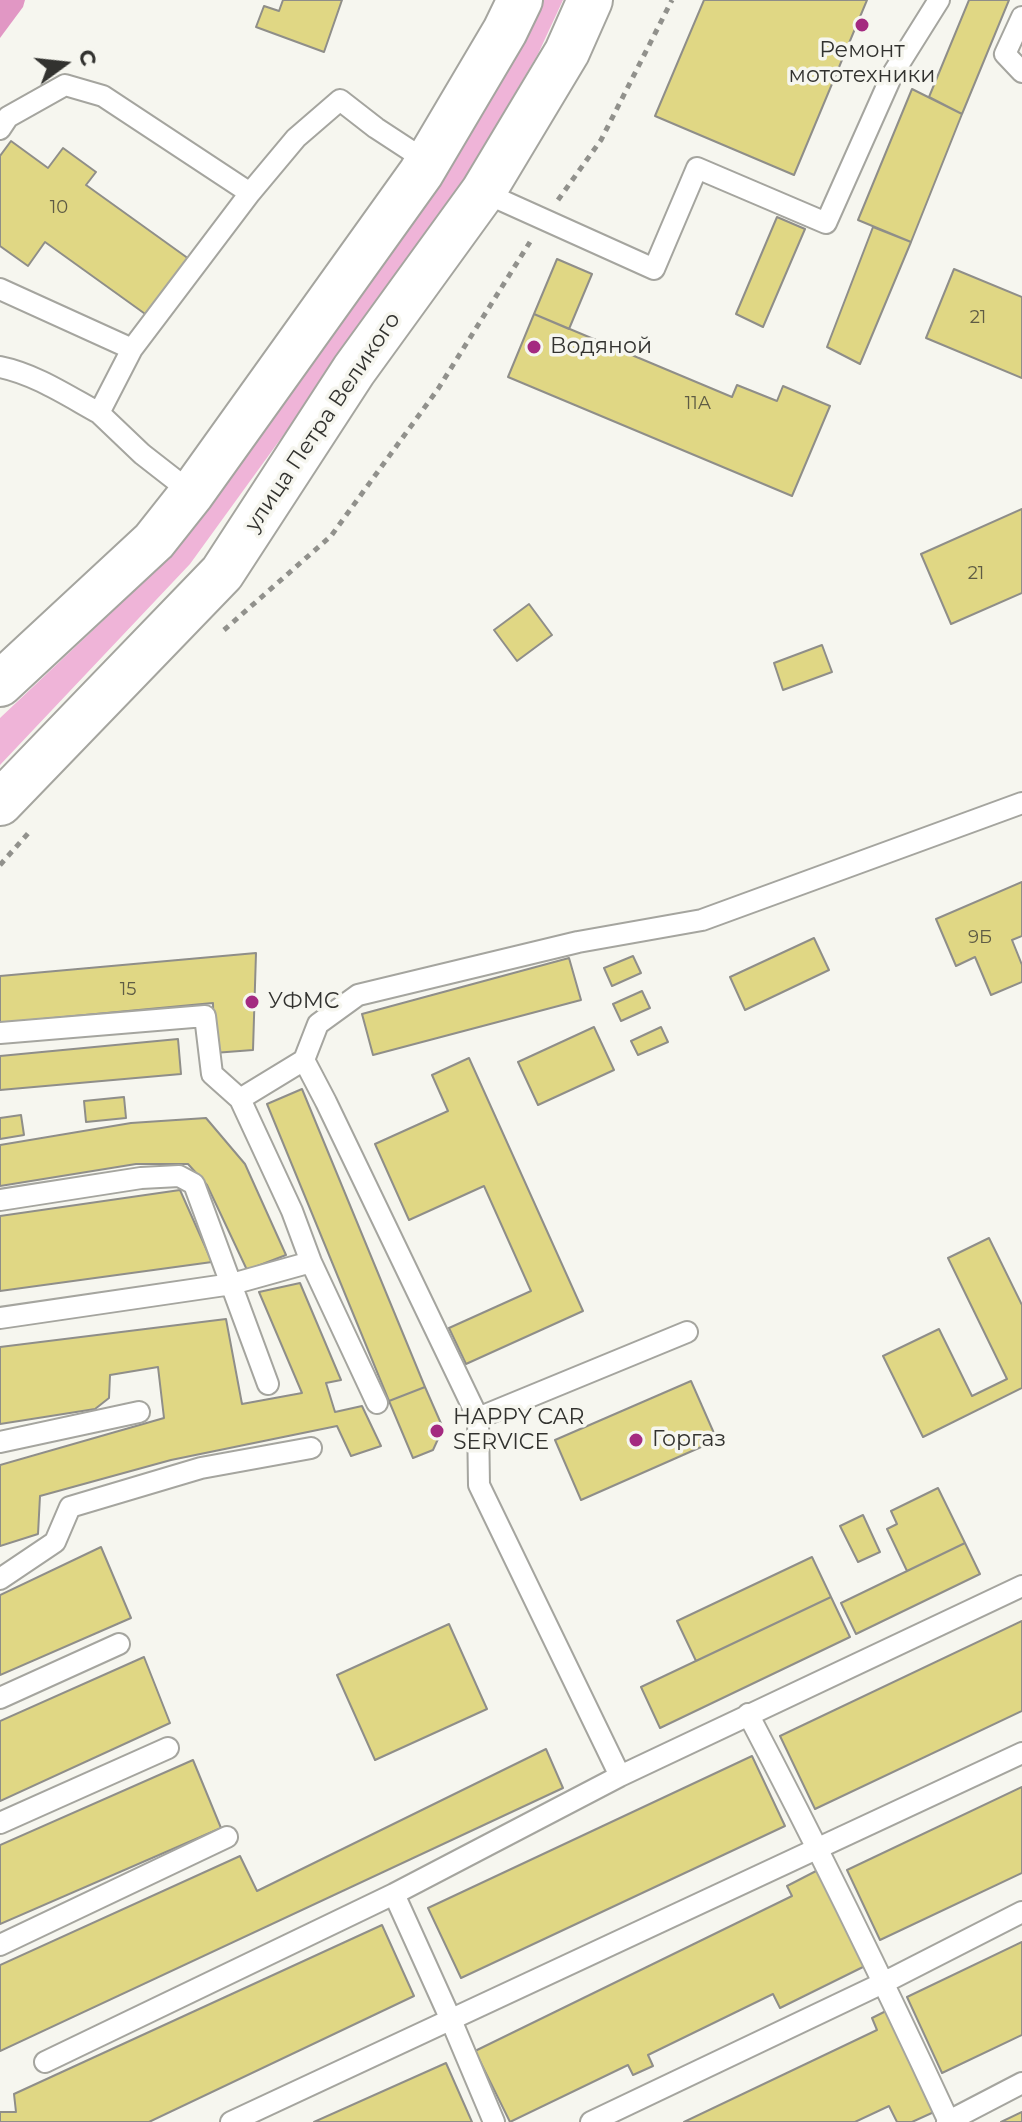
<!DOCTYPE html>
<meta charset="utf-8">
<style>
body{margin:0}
#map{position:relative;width:1022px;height:2122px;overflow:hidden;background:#f6f6ef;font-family:Montserrat,sans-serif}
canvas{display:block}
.north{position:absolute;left:24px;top:24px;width:80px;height:80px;-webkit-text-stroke:6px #f6f6ef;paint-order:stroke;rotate:75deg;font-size:22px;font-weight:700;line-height:32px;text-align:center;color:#32322f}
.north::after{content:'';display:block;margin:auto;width:28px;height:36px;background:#32322f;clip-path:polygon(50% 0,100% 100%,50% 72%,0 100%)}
</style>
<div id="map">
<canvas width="1022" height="2122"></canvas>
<div class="north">С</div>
</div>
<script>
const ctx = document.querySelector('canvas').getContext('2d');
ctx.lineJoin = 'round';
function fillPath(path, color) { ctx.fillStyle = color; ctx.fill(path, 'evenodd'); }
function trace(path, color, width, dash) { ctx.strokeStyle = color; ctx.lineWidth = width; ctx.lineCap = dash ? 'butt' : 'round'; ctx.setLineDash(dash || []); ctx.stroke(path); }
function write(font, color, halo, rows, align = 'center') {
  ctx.font = font + ' Montserrat,sans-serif'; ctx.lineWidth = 7; ctx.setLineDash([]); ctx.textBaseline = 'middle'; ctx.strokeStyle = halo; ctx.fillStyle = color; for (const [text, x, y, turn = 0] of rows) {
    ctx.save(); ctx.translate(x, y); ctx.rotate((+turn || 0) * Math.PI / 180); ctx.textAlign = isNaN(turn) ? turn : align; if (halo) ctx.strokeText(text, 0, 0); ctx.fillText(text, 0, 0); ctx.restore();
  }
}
fillPath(new Path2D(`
 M536,0H563L538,54L445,212L190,564L0,765V718L108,616L163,558Z`), '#efb4d8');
fillPath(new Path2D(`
 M0,0H25L23,7L0,38Z`), '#e197c4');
const building = new Path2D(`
 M283,0H342L324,52L256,27L264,6L279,11Z
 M704,0H867L794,175L655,116Z
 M969,0H1009L962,114L929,97Z
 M912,89L962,114L911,242L858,220Z
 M11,141L48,168L63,148L96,172L86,185L189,259L148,316L45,242L28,266L0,246V156Z
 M777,217L805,229L763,327L736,314Z
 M873,227L911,242L860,364L827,347Z
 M557,259L592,274L569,329L534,314Z
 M954,269L1022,297V378L926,338Z
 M534,314L732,397L737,385L777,401L783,386L830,406L792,496L508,377Z
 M1022,509V593L951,624L921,554Z
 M529,604L552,635L517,661L494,630Z
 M822,645L832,672L783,690L774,663Z
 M1022,882V936L1012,940L1022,965V982L991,995L975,957L956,966L936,919Z
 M814,938L829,970L745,1010L730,977Z
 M256,953L253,1050L214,1053L213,1003L0,1023V976Z
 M633,956L641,973L612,986L604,968Z
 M569,958L581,1000L373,1055L362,1014Z
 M642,991L650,1008L621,1021L613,1004Z
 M594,1027L614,1070L538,1105L518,1062Z
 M661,1027L668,1042L638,1055L631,1041Z
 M178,1039L181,1074L0,1090V1056Z
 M469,1058L583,1311L466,1364L449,1328L531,1291L484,1186L409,1220L375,1144L448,1111L432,1075Z
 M302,1089L425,1387L389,1401L267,1104Z
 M124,1097L126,1118L86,1122L84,1101Z
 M21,1115L24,1135L0,1139V1118Z
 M206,1118L245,1164L286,1255L247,1270L207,1185L188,1164H136L0,1186V1145L131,1123Z
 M180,1190L212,1262L0,1291V1216Z
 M989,1238L1022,1305V1388L923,1437L883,1356L939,1329L972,1396L1007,1379L948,1258Z
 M300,1283L341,1380L326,1383L335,1412L362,1406L381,1446L351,1456L337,1426L171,1460L40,1496L38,1534L0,1546V1465L164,1418L158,1367L110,1375L109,1398L95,1409L0,1424V1347L226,1319L242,1404L302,1393L259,1292Z
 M691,1381L717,1440L581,1500L555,1440Z
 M425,1387L443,1428L433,1450L413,1458L389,1401Z
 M938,1488L965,1543L907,1571L887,1529L897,1524L891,1511Z
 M863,1515L880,1552L858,1562L840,1526Z
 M965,1543L980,1574L856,1634L841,1603Z
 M101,1547L131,1618L0,1675V1595Z
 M812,1557L831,1597L696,1661L677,1621Z
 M831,1597L850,1637L660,1728L641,1687Z
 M1022,1621V1711L815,1809L780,1736Z
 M449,1624L487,1709L375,1760L337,1675Z
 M144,1657L170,1723L0,1801V1721Z
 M546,1749L563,1788L0,2051V1965L240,1856L257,1891Z
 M752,1756L785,1826L461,1978L428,1908Z
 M193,1760L221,1828L0,1924V1845Z
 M1022,1787V1873L880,1940L847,1870Z
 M818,1870L865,1966L780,2008L773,1994L648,2055L653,2066L633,2075L628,2065L510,2122L475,2051L792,1896L787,1886Z
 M382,1925L414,1996L149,2122H0V2112H16L14,2094Z
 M1022,1942V2035L942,2073L907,1997Z
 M886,2011L934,2112L912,2122H897L889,2106L855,2122H684L877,2030L872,2018Z
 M446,2063L472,2122H314Z
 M1022,2112V2122H1001Z`);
fillPath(building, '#e0d784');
trace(building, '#8f8e89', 2);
const service = new Path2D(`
 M1022,17L1005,54L1022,72
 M0,129L8,117L65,85L103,96L250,193
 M483,192L654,269L697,168L826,223L892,75L939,0
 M0,289L132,349
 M0,367C35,374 68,396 99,413
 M192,493L142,454L99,413L132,349L250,193L296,138L340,100L376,128L428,162
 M0,1033L205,1016L212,1074L240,1099
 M304,1060L240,1099L292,1211L311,1262L377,1403
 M0,1200L141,1178L179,1176L194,1184L268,1384
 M0,1318L232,1284L311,1262
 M687,1332L478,1418L326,1102L304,1060L318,1024L358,995L578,942L702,920L1022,803
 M478,1418L479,1485L620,1776
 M0,1442L139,1412
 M0,1579L55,1542L70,1507L201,1468L311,1448
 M0,1698L119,1644
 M748,1714C819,1849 885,1984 949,2122
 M0,1823L168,1748
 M394,1894L451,2020L494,2122
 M0,1945L227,1837
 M45,2062L394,1894L620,1776L1022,1586
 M231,2122L1022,1753
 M591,2122L885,1982L1022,1912
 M947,2122L1022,2083`);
const tertiary = new Path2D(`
 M0,684L154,541L192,493L421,173L505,31L520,0
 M0,803L222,573L354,370L483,192L567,52L590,0`);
trace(service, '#a5a59f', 24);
trace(tertiary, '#a5a59f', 48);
trace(new Path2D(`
 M558,200L601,140L672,0
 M224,630L331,536L438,389L530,242
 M0,865L31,830`), '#91918c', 5, [6, 6]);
trace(service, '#fff', 20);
trace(tertiary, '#fff', 44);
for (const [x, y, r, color] of [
 [862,25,8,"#a42a80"],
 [534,347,8,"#a42a80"],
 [252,1002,8,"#a42a80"],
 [437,1431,8,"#a42a80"],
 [636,1440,8,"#a42a80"]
]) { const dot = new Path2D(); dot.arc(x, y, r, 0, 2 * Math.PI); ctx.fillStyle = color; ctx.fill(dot); trace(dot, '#f6f6ef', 3); }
write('18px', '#5e5b44', null, [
 ["10",59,208],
 ["21",978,318],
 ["11А",698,404],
 ["21",976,574],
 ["9Б",980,938],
 ["15",128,990]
]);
write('22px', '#32322f', '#f6f6ef', [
 ["Ремонт",862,51,"center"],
 ["мототехники",862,76,"center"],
 ["Водяной",550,347],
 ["УФМС",268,1002],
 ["HAPPY CAR",453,1418],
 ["SERVICE",453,1443],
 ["Горгаз",652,1440]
], 'left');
write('22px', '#32322f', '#f6f6ef', [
 ["улица Петра Великого",323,422,-56]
]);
</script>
